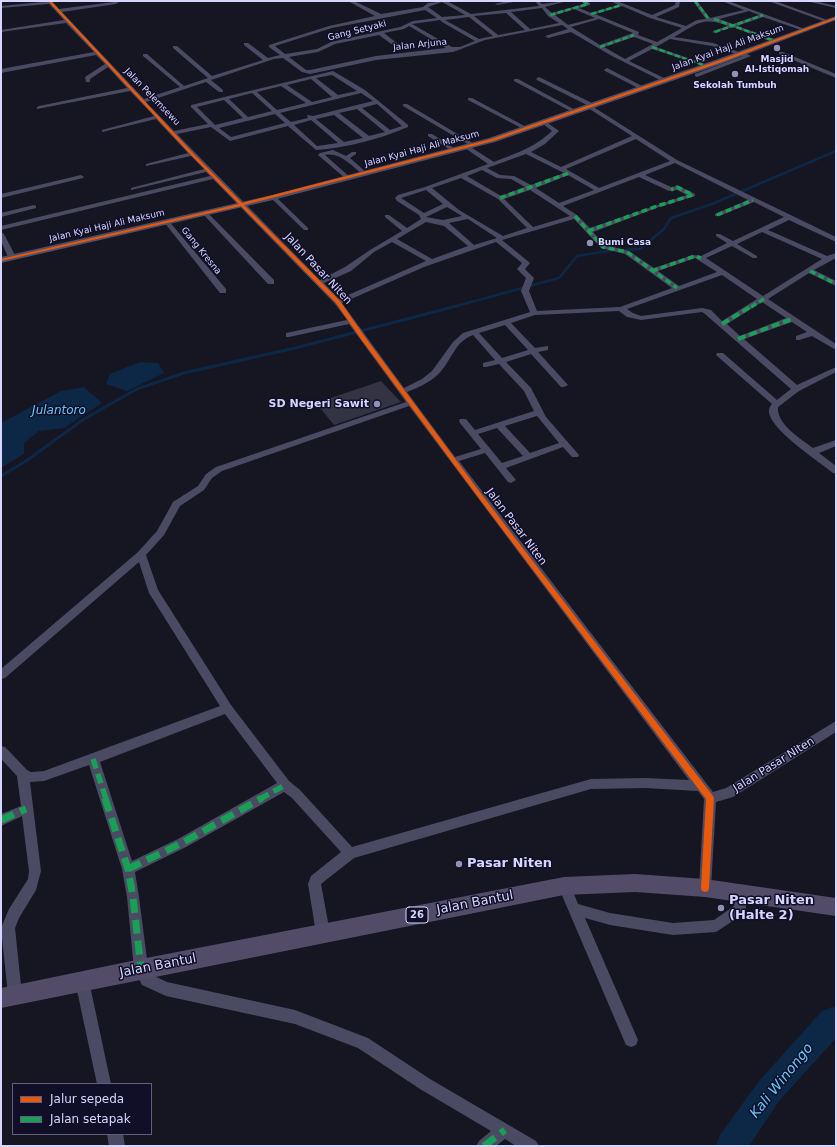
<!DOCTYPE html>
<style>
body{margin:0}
#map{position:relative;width:837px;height:1147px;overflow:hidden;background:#161522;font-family:"DejaVu Sans",sans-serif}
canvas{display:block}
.frame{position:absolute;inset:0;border:2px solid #d6d6ff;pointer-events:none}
.legend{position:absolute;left:12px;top:1083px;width:140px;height:52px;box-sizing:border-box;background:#110f28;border:1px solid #605f7e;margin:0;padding:5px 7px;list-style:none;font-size:12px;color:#d6d6ff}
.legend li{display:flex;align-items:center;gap:8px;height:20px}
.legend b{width:20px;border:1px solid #605f7e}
</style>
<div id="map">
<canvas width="837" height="1147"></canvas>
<div class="frame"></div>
<ul class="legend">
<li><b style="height:5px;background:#e8590c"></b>Jalur sepeda</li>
<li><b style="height:5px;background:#1a9f57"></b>Jalan setapak</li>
</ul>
</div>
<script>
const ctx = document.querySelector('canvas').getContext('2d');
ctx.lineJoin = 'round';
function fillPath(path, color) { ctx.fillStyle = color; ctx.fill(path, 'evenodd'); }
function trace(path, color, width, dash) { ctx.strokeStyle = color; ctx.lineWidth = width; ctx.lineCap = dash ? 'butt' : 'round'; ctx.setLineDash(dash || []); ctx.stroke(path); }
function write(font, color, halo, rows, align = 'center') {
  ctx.font = font + ' "DejaVu Sans",sans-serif'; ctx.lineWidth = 3; ctx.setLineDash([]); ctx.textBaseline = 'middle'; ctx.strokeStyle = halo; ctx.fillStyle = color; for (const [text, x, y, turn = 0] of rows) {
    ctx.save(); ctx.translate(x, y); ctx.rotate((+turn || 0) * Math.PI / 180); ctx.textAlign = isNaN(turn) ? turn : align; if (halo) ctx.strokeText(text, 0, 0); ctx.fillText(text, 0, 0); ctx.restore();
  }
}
fillPath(new Path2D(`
 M140,362L158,363L164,373L127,391L106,384L110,374Z
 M84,387L102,403L64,428L39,431L24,443V454L1,468V423L61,391Z`), '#0d2846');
trace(new Path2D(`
 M620,250L640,249L664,229L671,218L712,204L836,151
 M453,307L559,278L577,256L614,250`), '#0d2846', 2.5);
trace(new Path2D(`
 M1,476L26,461L84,419L137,389L184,373L295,348L457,306`), '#0d2846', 3);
fillPath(new Path2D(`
 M832,1007L836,1008V1038L779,1101L749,1146H716L720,1135L759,1081L822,1011Z`), '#0d2846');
fillPath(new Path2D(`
 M381,381L401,402L334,425L316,403Z`), '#343344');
fillPath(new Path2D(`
 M52,1L59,9L121,1L116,4L62,12L144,99L180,87L143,56V54H147L184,86L208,78L173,48V46H177L212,76L263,60L244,45V43H248L268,58L280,55L269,47V45L329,26L375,16L348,1H354L381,14L423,7L428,3L447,1L471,14L539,6L535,1H539L542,4L567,1L545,7L552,13L584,4L581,1H586L590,3V5L579,8L591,13L618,5L611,1H617L652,15L675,5L676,1H680L679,7L656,17L686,26L697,20L706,19L693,1H697L710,18L744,10L722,1H728L805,29L801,30L763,17L737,26L777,40V42L775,43L733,27L713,33V31L728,26C702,16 697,24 674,37L713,43L739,52H743L751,56L697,77L695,76V74L743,56L712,46L670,39L656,47L708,65V67L652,49L629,61L666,79V81L664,82L612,56L571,32L548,38L545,36L568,29L562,25L485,40L453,52L376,60L310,74L302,72L283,58L274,59L211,80L223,90V92H219L206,82L146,102L174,131L208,124L191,107V105L333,71L365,90L408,125V127C380,139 346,148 316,150L288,126L230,141L211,127L177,134L320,280L345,267L370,250L402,231L385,217V215H389L407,228L421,219L419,215L397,201L395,198L398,195L425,187L488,164L465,148V146H469L494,162C516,153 534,148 552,131L543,124L542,123L545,121L559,131L545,144L531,152L561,167L632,136L588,108L589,106L537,80L536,79L539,77L596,105L597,106L595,108L677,160L836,237V242L789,220L768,230L827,256L836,253V258L814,270L836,281V286L809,273L768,299L836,344V350L812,336L799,340H796V336L807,332L792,322L744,339L797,385L836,367V372L799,391L778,407C776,424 801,439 813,448L836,440V446L819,453L836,466V474L833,473C817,460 777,434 770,416C768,411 769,407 772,404L716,355L717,353H723L777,400L791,389L705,314L702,312L641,320L627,317L619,311L535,315L511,323L535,348L548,346V350L538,352L568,385L564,387H561L531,354L506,362L531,388L546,417L579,455L578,457H572L563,447L506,468L516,480L511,483L508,482L485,453L459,461L713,792L726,788L836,721V732L733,797L716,802L711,888L710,892L705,894L700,892L699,888L704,799L698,791L645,788L591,789L354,858L321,884L330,933L328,938L323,939L318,938L316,933L308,884L311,876L341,852L292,798L284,792L186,847L135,872L139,897L148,967L152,975L167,982L295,1010L368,1038L430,1079L536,1141L539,1146H516L505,1139L496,1146H476L479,1141L491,1131L420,1089L358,1048L295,1024L166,996L142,985L134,969L127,897L122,869L89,765L44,781L30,782L41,871L36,890L19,918L15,928L22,995L20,1000L15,1002L10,1000L8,995L1,928L9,909L28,879L29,871L22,816L1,826V814L21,806L17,776L1,759V746L5,747L27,770L31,772L44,771L220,706L149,593L139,562L5,678L1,679V669L138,552L157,531L173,502L198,486L206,474L216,467L406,402L349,324L289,337H286V333L347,320L335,304L213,179L1,230V226L210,176L206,172L131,190V188L204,169L191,156L146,166V164L188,153L156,119L102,132V130L154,116L130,91L37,109V107L39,106L127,88L108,67L90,79V82H86L85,77L105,64L96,55L1,73V69L94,52L66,23L1,32V30L64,20L49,4L1,8V6ZM442,2L465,15L442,17L428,7ZM622,6L650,18L682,28L657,42L638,35L639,32L595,14ZM542,8L548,16L559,23L530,29L511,12ZM574,9L595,18L568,25L555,15ZM425,10L437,18L413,21L400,27L331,42L317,49L285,54L275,46L332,28ZM749,11L759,15L733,24L719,19ZM506,13L525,30L498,35L474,16ZM469,17L493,36L479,39L445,20ZM599,19L633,33L600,45L571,27ZM440,20L442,22L475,41L460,47H452L412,24ZM409,26L446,48L376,56L310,70H306L289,57L318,52L335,44L379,35L394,46H398V44L384,33L404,29ZM634,37L653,44L625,59L604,47ZM332,75L357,91L338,95L316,78ZM311,79L332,97L312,102L287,85ZM281,86L306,103L277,110L257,92ZM252,93L272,111L248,117L229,99ZM361,93L373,101L313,116L307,115L308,118L291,122L280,113ZM224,100L243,118L215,125L197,107ZM377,104L402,126L390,130L362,108ZM357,109L385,132L369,136L339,113ZM275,114L285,123L231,137L219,128ZM334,115L363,138L344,142L316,119ZM311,120L338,143L317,146L294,125ZM636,139L670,161L599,188L566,169ZM526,154L564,173L531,185L514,176L500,175L487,168ZM675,163L748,200L715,214V216H719L754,202L784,217L733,241L720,234H716V236L727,243L701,256L693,255L654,268L629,251L605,245L593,232L659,207L695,196V194L679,186L671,187L645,175ZM482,170L497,178L511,179L525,187L501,196L467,176ZM568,175L594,190L559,203L536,188ZM639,177L669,191L677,190L687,195L590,228L577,215L563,206ZM461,178L498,199L527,228L503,236L459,210L432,188ZM426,190L443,204L424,213L401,198ZM530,190L570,216L533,227L504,199ZM447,207L462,216L443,220L426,217ZM468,219L497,238L474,245L449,223ZM574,219L601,248L625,254L672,288L620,307L537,311L529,291L534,278L525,269L530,263L502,240ZM426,222L444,226L468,246L432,259L397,239ZM762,232L822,259L763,296L706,258L732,246L753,258H757V256L737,244ZM392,242L426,261L339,299L324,283L351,271L374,252ZM496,242L522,263L517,269L526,278L521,291L530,312L463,333L453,342L432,371L422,379L404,388L342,303L424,267ZM695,258L717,272L679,286L658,271ZM722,275L757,299L722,321L711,310L702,308L641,316L633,313L627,309ZM762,302L786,318L740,336L727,324ZM505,325L528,350L502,358L479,333ZM473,335L495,360L483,363V367H486L499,364L524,391L534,411L475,430L466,419H460L459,421L460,423L481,449L455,457L407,392C420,387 433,381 442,370C452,358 456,341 473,335ZM409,406L689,780L645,778L591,779L352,847L300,790L289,781L231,705L165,601L158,590L146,555L164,535L180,506L204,490L212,478L222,471ZM537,416L559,443L530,453L505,426ZM497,428L523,456L502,463L478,434ZM225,714L277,783L178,839L132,861L100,762Z
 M508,1H519L497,5L495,4Z
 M768,1H775L830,21L826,22Z
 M806,1H815L836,6V8Z
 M779,52H783L836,74V78L779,54Z
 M607,68L644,87L645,88L640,89L605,71L604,70Z
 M514,79H518L579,112L574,113L514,81Z
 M468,98H472L530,129L525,130L468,100Z
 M403,104H407L476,145L471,146L403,106Z
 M428,134H432L457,150L452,151L428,136Z
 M333,150L346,156L352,152H356V154L350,158L367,173V175H363C352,166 340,152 325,155L351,178L346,179L318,155L320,153Z
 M81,175L84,177L83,178L1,198V194Z
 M271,196H275L308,228V230H304L271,198Z
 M34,205L36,206V208L1,217V213Z
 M203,212H207L274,280V284H268L203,214Z
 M164,220H168L226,289V293H220L164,222Z
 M1,232L4,234L16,257L14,258H10L8,257L1,241Z
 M564,880L569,882L578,904L610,913L673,923L714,920L734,906L737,889L742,887L747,889L748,893L745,913L716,932L673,935L610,925L585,918L638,1040L636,1045L631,1047L626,1045L558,886L559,882Z
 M82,974L87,976L89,981L111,1084H97L75,981L77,976Z
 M107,1134H123L125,1146H109Z`), '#4a4b63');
fillPath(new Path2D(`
 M836,16V20L724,63L495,142L273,200L1,263V257L272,195L489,138L718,59Z`), '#4d4f69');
fillPath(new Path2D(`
 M635,874L705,879L836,898V916L705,897L635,892L564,895L1,1008V988L141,959L564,877Z`), '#524c68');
trace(new Path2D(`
 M695,1L708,18
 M591,14L622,5
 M550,15L588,4L583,1
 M714,19L775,41
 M715,32L763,15
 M600,47L634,35
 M652,47L706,66`), '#1a9f57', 2.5, [5.5, 2.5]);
trace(new Path2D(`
 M500,198L569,173
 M717,215L753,200
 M575,216L603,247L627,252L677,288
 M588,231L657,206L693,195L677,187L671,190
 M652,271L695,256L701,258
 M810,271L836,284
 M751,307L764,299`), '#1a9f57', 3.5, [6, 3.5]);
trace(new Path2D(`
 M722,324L752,306
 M738,339L792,319`), '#1a9f57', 4, [8, 4]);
trace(new Path2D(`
 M93,759L106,799
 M260,799L285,785`), '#1a9f57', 5.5, [10, 5.5]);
trace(new Path2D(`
 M105,798L128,869L133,897L141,969
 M1,820L26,809
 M128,869L182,843L262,798
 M484,1146L505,1130`), '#1a9f57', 7, [14, 7]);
fillPath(new Path2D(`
 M48,1H51L193,153L242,203L491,139L720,60L836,17V19L722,62L493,141L244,205L340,301L365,337L479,491L713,796L714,798L709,888L708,891L705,892L702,891L701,888L706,799L475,493L361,339L336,303L241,206L1,261V259L239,204L191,155Z`), '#e8590c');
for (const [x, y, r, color] of [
 [777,48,4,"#9392b2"],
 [735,74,4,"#9392b2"],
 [590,243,4,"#9392b2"],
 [377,404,4,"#9392b2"],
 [459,864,4,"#9392b2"],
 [721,908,4,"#9392b2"]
]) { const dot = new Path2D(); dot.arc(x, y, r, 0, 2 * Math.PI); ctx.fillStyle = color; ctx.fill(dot); trace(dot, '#110f28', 1.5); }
write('9px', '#d6d6ff', '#110f28', [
 ["Gang Setyaki",357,31,-14],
 ["Jalan Arjuna",420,45,-6],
 ["Jalan Kyai Haji Ali Maksum",728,48,-20],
 ["Jalan Pelemsewu",152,97,46],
 ["Jalan Kyai Haji Ali Maksum",422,149,-15],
 ["Jalan Kyai Haji Ali Maksum",107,226,-13],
 ["Gang Kresna",201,251,51]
]);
write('bold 9px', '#d6d6ff', '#110f28', [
 ["Masjid",777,60],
 ["Al-Istiqomah",777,70],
 ["Sekolah Tumbuh",735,86],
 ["Bumi Casa",598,243,"left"]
]);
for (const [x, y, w] of [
 [417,915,22]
]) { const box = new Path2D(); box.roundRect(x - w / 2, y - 8, w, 16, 3); ctx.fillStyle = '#110f28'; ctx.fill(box); trace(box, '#d6d6ff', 1); }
write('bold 10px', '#d6d6ff', null, [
 ["26",417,915]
]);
write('11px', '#d6d6ff', '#110f28', [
 ["Jalan Pasar Niten",318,269,47],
 ["Jalan Pasar Niten",516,527,53],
 ["Jalan Pasar Niten",774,765,-32]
]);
write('bold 11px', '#d6d6ff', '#110f28', [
 ["SD Negeri Sawit",369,404]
], 'right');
write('italic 12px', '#64c9ff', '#110f28', [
 ["Julantoro",59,411]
]);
write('bold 13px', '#d6d6ff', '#110f28', [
 ["Pasar Niten",467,864],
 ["Pasar Niten",729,901],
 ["(Halte 2)",729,916]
], 'left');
write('13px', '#d6d6ff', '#110f28', [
 ["Jalan Bantul",475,903,-11],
 ["Jalan Bantul",158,966,-11]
]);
write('italic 14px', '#64c9ff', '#110f28', [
 ["Kali Winongo",782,1081,-51]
]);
</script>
